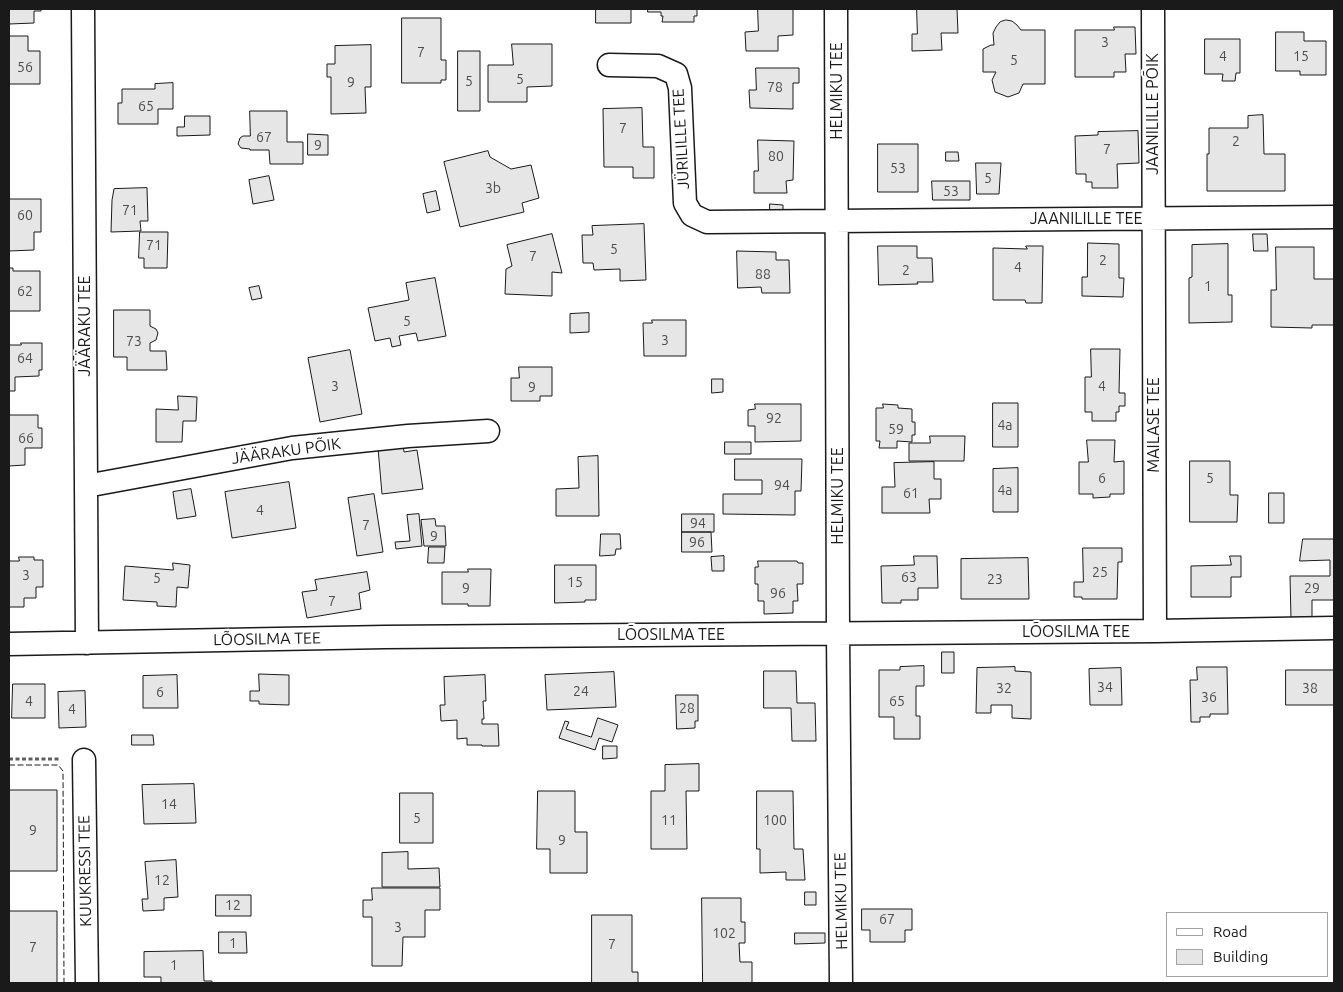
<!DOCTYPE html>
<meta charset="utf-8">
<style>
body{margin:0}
#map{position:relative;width:1343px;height:992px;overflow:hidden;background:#fff;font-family:Ubuntu,sans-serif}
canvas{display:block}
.frame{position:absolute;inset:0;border:10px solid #1a1a1a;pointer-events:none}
.legend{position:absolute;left:1166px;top:912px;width:162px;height:65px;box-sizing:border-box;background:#fff;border:1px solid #a3a3a3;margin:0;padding:6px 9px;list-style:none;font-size:15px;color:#1a1a1a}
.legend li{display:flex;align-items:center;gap:10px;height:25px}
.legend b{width:25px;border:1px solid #a3a3a3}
</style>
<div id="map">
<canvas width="1343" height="992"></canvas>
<div class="frame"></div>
<ul class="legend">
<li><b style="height:6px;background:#fff"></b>Road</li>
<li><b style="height:14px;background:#e6e6e6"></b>Building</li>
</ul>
</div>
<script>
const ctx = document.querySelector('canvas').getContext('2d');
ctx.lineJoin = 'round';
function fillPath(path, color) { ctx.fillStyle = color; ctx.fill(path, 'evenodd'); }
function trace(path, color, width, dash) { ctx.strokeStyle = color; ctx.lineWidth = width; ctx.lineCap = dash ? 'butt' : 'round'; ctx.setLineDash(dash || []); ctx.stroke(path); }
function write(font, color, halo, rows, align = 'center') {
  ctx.font = font + ' Ubuntu,sans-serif'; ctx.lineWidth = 4; ctx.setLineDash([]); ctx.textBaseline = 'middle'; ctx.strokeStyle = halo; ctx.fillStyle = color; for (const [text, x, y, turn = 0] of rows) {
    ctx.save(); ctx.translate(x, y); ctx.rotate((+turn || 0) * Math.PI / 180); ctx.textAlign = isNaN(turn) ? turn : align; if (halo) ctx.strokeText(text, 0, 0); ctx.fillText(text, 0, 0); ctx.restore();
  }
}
const building = new Path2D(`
 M9,9H41V11H34V23L9,24Z
 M596,9H631V23H596Z
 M648,9H697V16H694V22H662L663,16H661V12H648Z
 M758,9H793V35L778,36V51H746L745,32L758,31Z
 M917,9H957L958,33H941L942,50L912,51V34H917Z
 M402,18H441V60H446V80H441V83H402Z
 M1006,20L1012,21L1017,25L1021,30H1045V84H1023L1019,93L1008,97L995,92L992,80L996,72H983V49L991,45H994L993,33L996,27L1000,22Z
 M1114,27H1135L1136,54H1125L1126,72H1114V77H1075V30H1114Z
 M1276,32H1304V41H1326V75H1300V71H1276Z
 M9,36H28V51H40V84H9Z
 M1205,39H1240V73H1236L1235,81H1222L1223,74H1205Z
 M512,44H552V86L527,87V102H488V65H513Z
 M371,45V87H365L366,113L331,114V77H327V64H335V46Z
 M458,51H480V111H458Z
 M756,68H799V83H793V109L750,108L749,90H756Z
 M173,83V109H158V124H118V103H122V89H155V84Z
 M642,108L643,147H654V178H633V167H604L603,109Z
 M250,111H287V142H303V164H270L269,150H250V149L241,148L238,144L240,138L243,136H250Z
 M1263,115L1264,154H1285V191H1207V154H1209V128H1248V116Z
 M185,116H210V135L177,136V127H184Z
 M1138,131L1139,163L1117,164L1118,188H1092V182H1086V174H1076L1075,136L1098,135V132Z
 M308,134L328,135V155H308Z
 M758,140L794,141L793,180L786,181L787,193H754V171H758Z
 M878,144H918V192H878Z
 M488,151L490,157L511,169L531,165L539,198L522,203L524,212L460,227L444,162Z
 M946,152H958L959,161H946Z
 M976,163H1001L999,194H977Z
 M269,176L274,200L253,204L249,180Z
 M932,181H970V200H933Z
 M147,188L148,221H140L141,231L111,232L112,200L114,189Z
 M436,191L440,210L427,213L423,194Z
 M9,199H41V232H34V250L9,251Z
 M770,204L783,205V216L770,215Z
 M644,224L646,280L620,281V269L594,270L593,263H583L582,235H593L592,226Z
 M140,232H168L167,268H144V258H139Z
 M552,234L562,273L552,272V296L505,294L506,269L512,266L507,245Z
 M1253,234H1267L1268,251H1254Z
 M1088,243L1119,244V278H1124L1123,297L1082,296V277H1087Z
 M1228,244V295H1232V322L1189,323V278L1192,277V245Z
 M878,246H917V258H932L933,282H917L918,284L879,285Z
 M1026,246H1043L1042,303H1026L1025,300H993V248L1027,249Z
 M1276,247H1314V279H1334V325H1312V328L1271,327V290H1276Z
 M737,251L776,252V260H789L790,293H762L761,287L738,288Z
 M9,268H13V271H40V311H9Z
 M435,278L446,336L418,341L416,333L399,336L401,345L392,347L390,338L375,341L368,308L409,300L406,283Z
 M259,286L262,298L252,300L249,288Z
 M114,310H150V326L156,329L158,333L156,340L150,343V351H166L167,370H127V357H114Z
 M589,313V332L570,333V314Z
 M652,320H686V356H644L643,323H652Z
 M21,343H42V370H39V376L15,377V391H9V345H21Z
 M1091,349H1120L1119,393H1125V406H1119V412H1116V421H1092V412H1085V377H1091Z
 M350,350L362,414L320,422L308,358Z
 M519,367H552V396H540V401H511V378H519Z
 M712,379H723V392L712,393Z
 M178,396L197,397L196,421H183L182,442H156V409L178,410Z
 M993,403H1018V447H993Z
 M755,404H801V441L755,442V426H748V410L755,409Z
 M883,404L898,405V408L912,409V422H915V435H912V442L897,441V448H879L880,441H876V408H883Z
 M9,415H38V428H42V448H25V465L9,466Z
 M930,436H965L964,461H909V443H930Z
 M1087,440H1115L1114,462L1124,461V494H1110V497L1093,498V494H1079V462H1088Z
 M725,442H751V454H725Z
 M403,445L404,452L417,450L423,489L382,494L378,448Z
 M598,456L599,516H556V489L579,488L578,457Z
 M735,459H802L801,491H795V515L723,514V494H762V480H735Z
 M1190,461H1230V495H1238L1237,522H1190Z
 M934,462V479H941V499H929L930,513H882V487H895L894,463Z
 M1018,468V512H993V469Z
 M289,482L296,528L232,538L225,492Z
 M191,489L196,516L177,519L173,492Z
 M1269,493H1284V523H1269Z
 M374,494L383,552L357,556L348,498Z
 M419,514L422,546L396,549L395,542L410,541L407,515Z
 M682,514H714V532H682Z
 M435,519L436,526H445L446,546H424L421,520Z
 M682,532H711L712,552H682Z
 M601,534H620L621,549H616L615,555L600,556Z
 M1303,539H1334V600H1312V618L1291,619L1290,576H1330V560L1300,561Z
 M429,547H445L444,563H428Z
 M1083,548H1122V562H1118L1117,599H1082V597H1074V582H1083Z
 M724,556V571H712L711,557Z
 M914,556H937L938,588H918V600H901V603H882L881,566L914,565Z
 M1230,556H1241V577H1231V597H1191V566L1231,565Z
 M19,557H34V560H43V587H36V598H24V607H9V561H19Z
 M1028,558L1029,599H961V559Z
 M758,561H797L798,563H803V584H797L798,601H793V613L764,614V601H758V584H755V567H758Z
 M173,563L190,565L188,588L177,587L176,607L157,606V602L123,600L125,566L173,570Z
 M555,565H596V600H585V602L555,603Z
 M468,569H491L490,606H468V604H442V572H468Z
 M367,572L370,590L359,593L361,609L307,618L302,592L317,590L315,580Z
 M942,652H954V673H942Z
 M924,666V686H916V716H920V739H894V717H879V670H900V667Z
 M1015,667V671L1031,672V719L1012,718V705H991V713H976L977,668Z
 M1197,667H1227L1228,714H1210V717H1200V722H1191L1190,680H1197Z
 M1121,668L1122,705H1090L1089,669Z
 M1286,670H1334V705H1286Z
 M764,671H796L797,703H815L816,741H792L791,708H764Z
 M614,672L616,707L547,710L545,675Z
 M259,674L289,675V705L259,704V701H250V691H259Z
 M177,675L178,708H143V676Z
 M485,675L486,701H483L484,719H482V724H498L499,746H482V745H467V738L457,739V720L441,721L440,705H445L444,677Z
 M13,684H45V718H12Z
 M85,691L86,727L59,728L58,692Z
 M676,695H698V721H695V728L677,729Z
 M598,718L618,725L612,742L599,738L595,750L559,738L565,721L569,722L566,729L591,737Z
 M132,735H153L154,745H132Z
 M603,746H617V758L603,759Z
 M699,764V791H686L687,849H651V791H665V765Z
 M194,784L196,823L144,824L142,785Z
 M9,790H57V871H9Z
 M538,791H575V832H587V873H550V849H537Z
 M757,791H793L794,849H803L805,880H786V872L760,873V849H757Z
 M400,793H433V843H400Z
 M408,852V869L439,868L440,887H382V853Z
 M176,860L178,897L164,898V910L143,911L142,899H148L145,862Z
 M372,888H440V910H425V937H403L402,966H372V917H363V900H372Z
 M805,892H816V905H805Z
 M216,895H251V916H216Z
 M702,898H741V922H745V943H739L740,962H752V983H703Z
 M862,909H912V930H905V942H870V930H862Z
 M9,911H57V983H9Z
 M592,915H632V972H638V983H592Z
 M219,932H246L247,953H219Z
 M795,933H825V943L795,944Z
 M203,951L204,981H212V983H161V977H144V952Z`);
fillPath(building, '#e6e6e6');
trace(building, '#1a1a1a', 1);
const street = new Path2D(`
 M83,9L87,643
 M836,9L838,634L841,983
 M1153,9L1155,631
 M609,65L658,66L676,74L680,88L685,203L692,215L707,222L1334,217
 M86,486L292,448L408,436L488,431
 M9,644L385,637L1155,631L1334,628
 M84,760L87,983`);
trace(street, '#1a1a1a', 25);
trace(new Path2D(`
 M9,759H61`), '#5f5f5f', 3, [4, 2.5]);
trace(street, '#fff', 22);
trace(new Path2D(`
 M9,765H58L63,771L64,983`), '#1a1a1a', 1, [6, 2.5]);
write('14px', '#4d4d4d', null, [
 ["3",1105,42],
 ["7",421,52],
 ["4",1223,56],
 ["15",1301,56],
 ["5",1014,60],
 ["56",25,67],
 ["5",520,79],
 ["5",469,81],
 ["9",351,82],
 ["78",775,87],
 ["65",146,106],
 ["7",623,128],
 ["67",264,137],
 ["2",1236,141],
 ["9",318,145],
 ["7",1107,149],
 ["80",776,156],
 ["53",898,168],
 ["5",988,178],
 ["3b",493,188],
 ["53",951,191],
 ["71",130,210],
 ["60",25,215],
 ["71",154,245],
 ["5",614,249],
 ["7",533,256],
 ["2",1103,260],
 ["4",1018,267],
 ["2",906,270],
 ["88",763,274],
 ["1",1208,286],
 ["62",25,291],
 ["5",407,321],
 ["3",665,340],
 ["73",134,341],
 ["64",25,358],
 ["3",335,386],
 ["4",1102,386],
 ["9",532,387],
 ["92",774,418],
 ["4a",1005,425],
 ["59",896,429],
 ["66",26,438],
 ["6",1102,478],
 ["5",1210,478],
 ["94",782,485],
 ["4a",1005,490],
 ["61",911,493],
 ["4",260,510],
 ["94",698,523],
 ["7",366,525],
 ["9",434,536],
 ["96",697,542],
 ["25",1100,572],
 ["3",26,575],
 ["63",909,577],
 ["5",157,578],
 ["23",995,579],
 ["15",575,582],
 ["9",466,588],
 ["29",1312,588],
 ["96",778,593],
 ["7",332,601],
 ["34",1105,687],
 ["32",1004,688],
 ["38",1310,688],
 ["24",581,691],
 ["6",160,692],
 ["36",1209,697],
 ["4",29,701],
 ["65",897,701],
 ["28",687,708],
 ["4",72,709],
 ["14",169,804],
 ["5",417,818],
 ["11",669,820],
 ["100",775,820],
 ["9",33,830],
 ["9",562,840],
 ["12",162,880],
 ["12",233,905],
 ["67",887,919],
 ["3",398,927],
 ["102",724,933],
 ["1",233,943],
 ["7",612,944],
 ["7",33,947],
 ["1",174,965]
]);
write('16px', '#1a1a1a', '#fff', [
 ["HELMIKU TEE",837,91,-90],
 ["JAANILILLE PÕIK",1153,114,-90],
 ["JÜRILILLE TEE",681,139,-93],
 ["JAANILILLE TEE",1086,219],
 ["JÄÄRAKU TEE",85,326,-90],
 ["MAILASE TEE",1154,425,-90],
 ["JÄÄRAKU PÕIK",286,451,-8],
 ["HELMIKU TEE",838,496,-90],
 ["LÕOSILMA TEE",1076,632],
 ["LÕOSILMA TEE",671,635],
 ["LÕOSILMA TEE",267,639,-1],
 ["KUUKRESSI TEE",85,871,-91],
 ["HELMIKU TEE",841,901,-91]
]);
</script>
